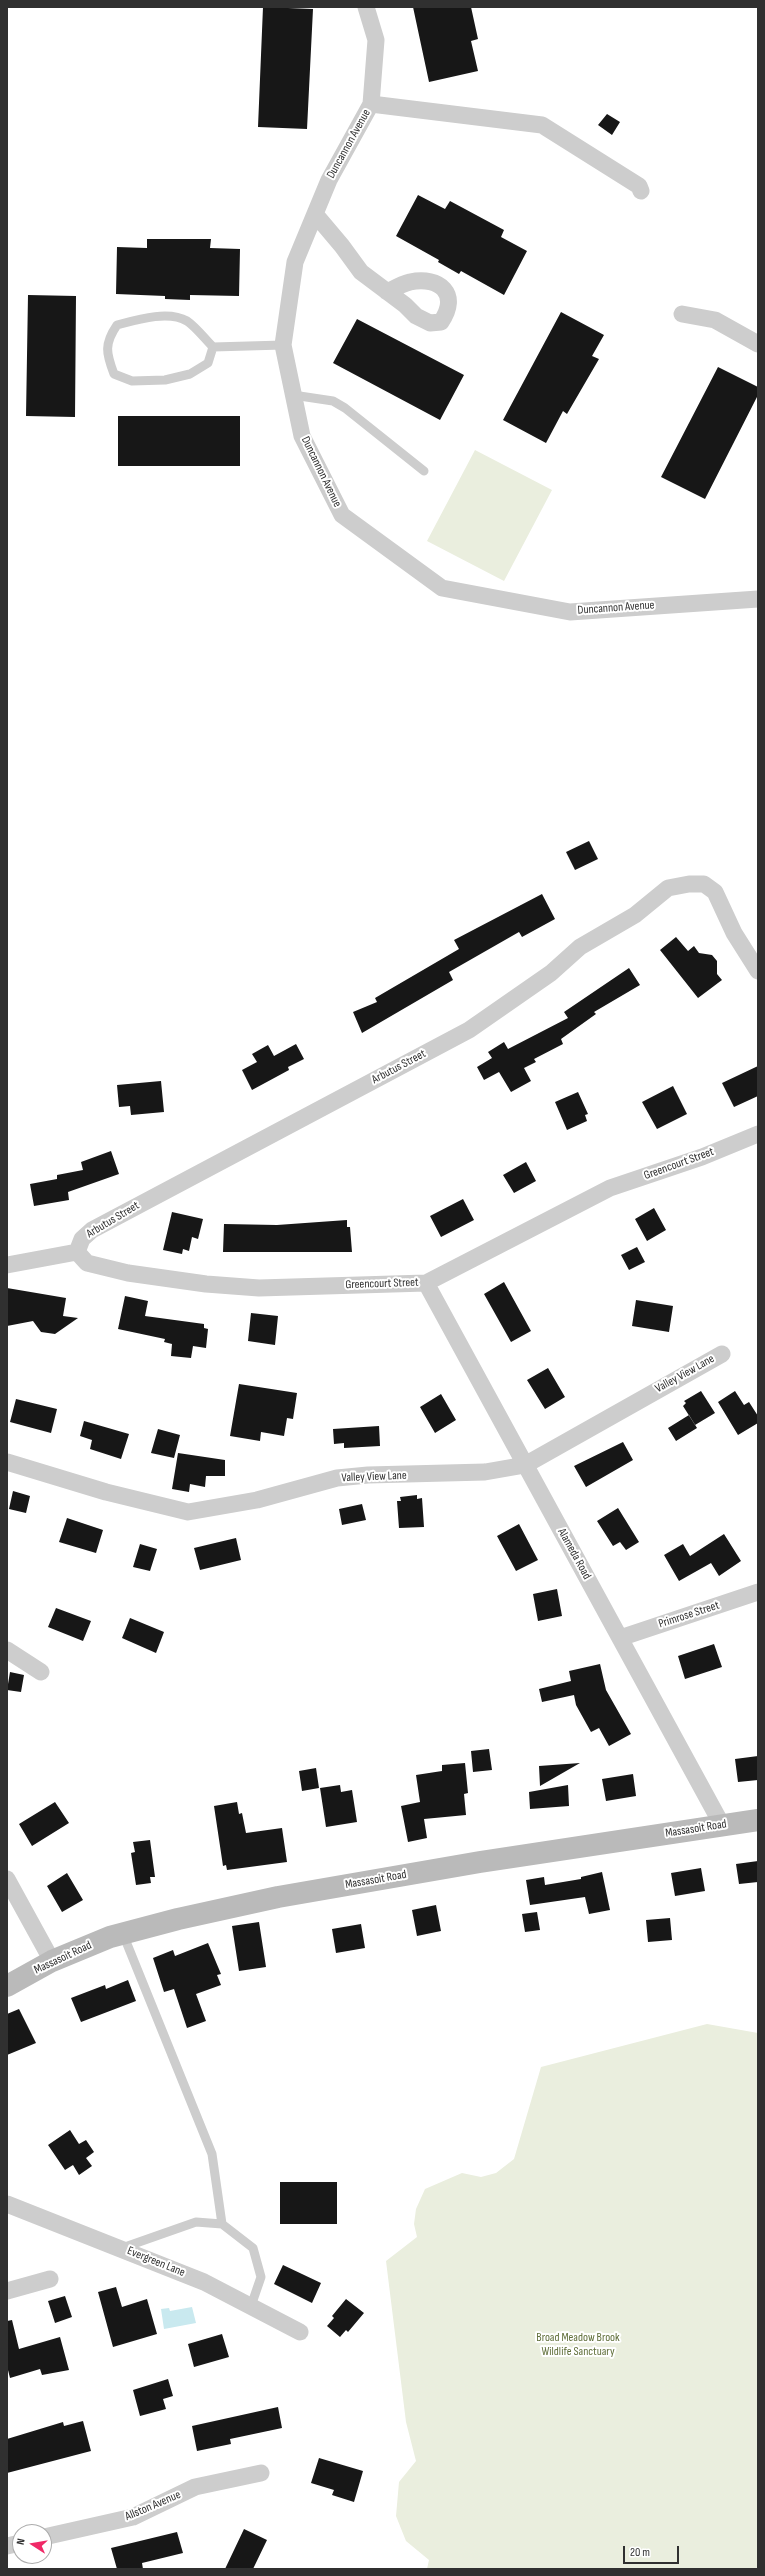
<!DOCTYPE html>
<style>
body{margin:0}
#map{position:relative;width:765px;height:2576px;overflow:hidden;background:#fff;font-family:"Sofia Sans Condensed",sans-serif}
canvas{display:block}
.frame{position:absolute;inset:0;border:8px solid #303030;pointer-events:none}
.north{position:absolute;left:12px;top:2524px;width:40px;height:40px;box-sizing:border-box;background:#fff;border:1px solid #acacac;border-radius:50%;rotate:282deg;font-size:11px;font-weight:700;line-height:16px;text-align:center;color:#303030}
.north::after{content:'';display:block;margin:auto;width:14px;height:18px;background:#f02967;clip-path:polygon(50% 0,100% 100%,50% 72%,0 100%)}
.scale{position:absolute;left:623px;top:2546px;width:56px;height:18px;box-sizing:border-box;border:2px solid #303030;border-top:0;padding-left:5px;font-size:12px;line-height:14px;white-space:nowrap;color:#303030;-webkit-text-stroke:3px #fff;paint-order:stroke}
</style>
<div id="map">
<canvas width="765" height="2576"></canvas>
<div class="frame"></div>
<div class="north">N</div>
<div class="scale">20 m</div>
</div>
<script>
const ctx = document.querySelector('canvas').getContext('2d');
ctx.lineJoin = 'round';
function fillPath(path, color) { ctx.fillStyle = color; ctx.fill(path, 'evenodd'); }
function trace(path, color, width, dash) { ctx.strokeStyle = color; ctx.lineWidth = width; ctx.lineCap = dash ? 'butt' : 'round'; ctx.setLineDash(dash || []); ctx.stroke(path); }
function write(font, color, halo, rows, align = 'center') {
  ctx.font = font + ' "Sofia Sans Condensed",sans-serif'; ctx.lineWidth = 4; ctx.setLineDash([]); ctx.textBaseline = 'middle'; ctx.strokeStyle = halo; ctx.fillStyle = color; for (const [text, x, y, turn = 0] of rows) {
    ctx.save(); ctx.translate(x, y); ctx.rotate((+turn || 0) * Math.PI / 180); ctx.textAlign = isNaN(turn) ? turn : align; if (halo) ctx.strokeText(text, 0, 0); ctx.fillText(text, 0, 0); ctx.restore();
  }
}
fillPath(new Path2D(`
 M475,450L552,490L504,581L427,541Z
 M707,2024L758,2033V2569H427L429,2560L406,2541L396,2516L399,2482L416,2461L406,2422L386,2261L417,2237L414,2224L416,2209L425,2189L462,2173L481,2177L496,2173L514,2159L541,2067Z`), '#eaeede');
fillPath(new Path2D(`
 M192,2307L196,2323L164,2329L161,2309L169,2308L170,2311Z`), '#c9e9ef');
fillPath(new Path2D(`
 M263,7L313,9L307,129L258,127Z
 M413,7H471L478,39L471,41L478,71L429,82Z
 M607,114L620,122L612,135L598,125Z
 M418,195L445,209L450,201L504,230L501,237L527,251L504,295L461,271L459,274L438,262L439,260L396,236Z
 M147,239H211L210,248L240,249L239,296L190,295V300L165,299V296L116,294L117,247L147,248Z
 M28,295L76,296L75,417L26,416Z
 M561,312L604,335L592,356L599,359L567,414L563,411L546,443L503,420Z
 M357,319L464,375L440,420L333,363Z
 M718,367L758,387V395L705,499L661,477Z
 M118,416H240V466H118Z
 M589,841L598,859L575,870L566,852Z
 M542,894L555,919L522,937L519,932L449,972L453,980L362,1033L353,1012L377,1002L375,998L459,949L454,940Z
 M676,937L688,951L694,946L699,953L712,955L717,961V974L722,980L698,998L660,950Z
 M629,968L640,985L594,1012L596,1014L561,1039L563,1044L534,1059L536,1062L524,1068L531,1081L511,1092L499,1072L484,1080L477,1067L492,1058L488,1052L504,1042L508,1049L568,1018L564,1012Z
 M296,1044L304,1059L288,1067L289,1070L252,1090L242,1070L257,1062L252,1054L268,1045L274,1056Z
 M758,1066V1096L734,1107L722,1083Z
 M161,1081L164,1112L131,1115L130,1106L119,1107L117,1085Z
 M673,1086L687,1114L657,1129L642,1102Z
 M578,1092L588,1114L585,1115L587,1121L567,1130L555,1102Z
 M111,1151L119,1174L68,1192L69,1200L34,1206L30,1184L57,1179V1175L83,1170L81,1162Z
 M526,1162L536,1181L514,1193L503,1175Z
 M463,1199L474,1220L441,1237L430,1216Z
 M654,1208L666,1230L647,1241L635,1219Z
 M172,1212L203,1219L198,1239L192,1237L189,1251L183,1249L182,1254L163,1250Z
 M347,1220V1227H350L352,1252H223L224,1224L277,1225Z
 M637,1247L645,1262L629,1270L621,1255Z
 M504,1282L531,1331L511,1342L484,1294Z
 M7,1288L66,1298L63,1316L78,1318L55,1334L41,1332L33,1321L7,1326Z
 M125,1296L148,1301L145,1316L204,1324V1328L208,1329L206,1348L193,1346L191,1358L171,1356L172,1344L164,1342L165,1339L118,1329Z
 M636,1300L673,1306L669,1332L632,1326Z
 M251,1313L278,1316L275,1345L248,1341Z
 M548,1368L565,1397L545,1409L527,1380Z
 M239,1384L297,1393L293,1419L287,1418L284,1436L261,1432L260,1441L230,1436Z
 M701,1391L715,1413L695,1425L683,1406L686,1403L684,1401Z
 M735,1391L744,1405L749,1402L758,1416V1423L738,1435L718,1402Z
 M441,1394L456,1420L435,1433L420,1407Z
 M16,1399L57,1409L51,1433L10,1422Z
 M689,1415L697,1428L676,1441L668,1428Z
 M84,1421L129,1434L121,1459L90,1449L92,1440L80,1436Z
 M379,1426L380,1446L344,1448V1443L334,1444L333,1429Z
 M158,1429L180,1435L174,1458L151,1453Z
 M623,1442L633,1460L586,1487L574,1466Z
 M178,1453L225,1460V1476H206L205,1487L190,1484L189,1492L172,1489Z
 M13,1491L30,1496L26,1513L9,1509Z
 M417,1495V1499L422,1498L424,1527L399,1528L397,1501H401L400,1497Z
 M362,1504L366,1520L342,1525L339,1509Z
 M618,1508L639,1542L626,1550L620,1542L613,1546L597,1521Z
 M67,1518L103,1530L96,1553L59,1542Z
 M519,1524L538,1560L516,1571L497,1536Z
 M724,1534L741,1561L719,1576L711,1563L679,1581L664,1555L683,1544L690,1556Z
 M236,1538L241,1560L200,1570L194,1548Z
 M140,1544L157,1549L150,1571L133,1567Z
 M557,1589L562,1616L538,1621L533,1594Z
 M56,1608L91,1621L83,1641L48,1627Z
 M130,1618L164,1632L156,1653L122,1638Z
 M714,1644L722,1667L685,1679L678,1656Z
 M600,1664L606,1690L631,1734L609,1746L599,1728L591,1732L576,1705L574,1695L542,1702L539,1689L571,1681L569,1671Z
 M10,1672L24,1675L21,1692L7,1690Z
 M489,1749L492,1770L473,1772L471,1751Z
 M758,1756V1780L738,1782L735,1759Z
 M465,1763L468,1793L464,1794L466,1815L424,1819L427,1838L408,1842L401,1806L420,1802L416,1775L442,1771V1765Z
 M580,1763L540,1786L539,1766Z
 M316,1768L319,1788L302,1791L299,1771Z
 M633,1774L636,1796L606,1801L602,1779Z
 M340,1785L341,1792L352,1790L357,1822L326,1827L320,1788Z
 M568,1785L569,1806L530,1809L529,1792Z
 M55,1802L69,1823L32,1846L19,1824Z
 M237,1802L239,1814L242,1813L246,1833L282,1828L287,1862L227,1870L226,1865L223,1866L214,1806Z
 M150,1840L155,1877H150L151,1883L136,1885L131,1853L135,1852L133,1842Z
 M758,1861V1882L739,1884L736,1864Z
 M701,1868L705,1891L675,1896L671,1873Z
 M602,1872L610,1910L589,1914L585,1897L530,1905L526,1880L544,1877L545,1885L581,1879V1877Z
 M67,1873L83,1900L62,1912L47,1886Z
 M436,1905L441,1931L417,1936L412,1910Z
 M537,1912L540,1930L525,1932L522,1914Z
 M670,1918L672,1940L648,1942L646,1920Z
 M259,1922L266,1967L239,1971L232,1926Z
 M361,1924L365,1948L336,1953L332,1929Z
 M208,1943L221,1974L217,1975L221,1985L196,1994L206,2021L187,2028L174,1989L164,1992L153,1958L173,1950L175,1956Z
 M128,1980L136,2001L81,2022L71,1998L105,1985L106,1989Z
 M19,2009L36,2043L7,2055V2014Z
 M70,2130L79,2144L86,2140L94,2152L86,2158L92,2166L79,2175L73,2165L65,2170L48,2145Z
 M280,2182H337V2224H280Z
 M283,2265L321,2283L312,2303L274,2284Z
 M116,2287L122,2307L147,2299L157,2334L113,2347L98,2292Z
 M65,2296L72,2317L55,2323L48,2301Z
 M346,2299L364,2313L348,2332L346,2330L340,2337L327,2326L334,2318L332,2316Z
 M12,2320L19,2349L60,2337L69,2370L42,2375L40,2369L10,2378L7,2366V2321Z
 M222,2334L229,2357L194,2367L188,2344Z
 M168,2379L173,2396L163,2399L166,2409L140,2416L133,2390Z
 M278,2407L282,2428L230,2439L231,2444L197,2451L192,2426Z
 M83,2421L91,2451L7,2473V2439L63,2422L64,2426Z
 M319,2458L363,2471L354,2502L332,2495L334,2490L311,2483Z
 M244,2529L267,2540L253,2569H225Z
 M177,2532L183,2553L142,2563L143,2569H117L111,2548Z`), '#171717');
trace(new Path2D(`
 M213,347C205,339 196,327 187,321C168,310 136,320 117,325C104,344 106,353 114,374L132,381L165,380L190,374L208,363L213,347L283,345
 M293,395L333,401L345,408L424,471
 M123,1934L212,2154L222,2224
 M122,2248L196,2222L222,2224L253,2248L261,2277L251,2306`), '#cdcdcd', 9);
trace(new Path2D(`
 M366,7L376,40L371,104L329,180L295,262L283,345L302,436L342,515L442,588L570,612L758,599
 M371,104L542,125L639,186L641,191
 M315,214L342,246L361,272L405,305L416,316L430,323L441,322C460,294 440,276 410,282C402,284 395,288 387,292
 M682,314L715,320L758,344
 M77,1252L82,1239L92,1230L469,1030L551,973L580,947L635,915L668,888L689,884H704L715,892L734,933L758,971
 M7,1265L77,1252L87,1263L128,1273L206,1284L259,1288L426,1283L610,1188L702,1157L758,1134
 M426,1283L722,1825
 M7,1462L106,1492L188,1512L257,1500L337,1478L368,1475L485,1472L525,1465L722,1354
 M620,1638L758,1592
 M7,1650L41,1672
 M7,1879L52,1961
 M7,2204L204,2282L300,2332
 M7,2291L50,2279
 M44,2537L133,2517L195,2487L261,2473
 M7,2546L20,2543`), '#cdcdcd', 17);
trace(new Path2D(`
 M7,1986L52,1961L110,1937L178,1919L278,1897L480,1862L758,1820`), '#bababa', 22);
write('12px', '#303030', '#fff', [
 ["Duncannon Avenue",349,144,-61],
 ["Duncannon Avenue",321,472,64],
 ["Duncannon Avenue",616,608,-4],
 ["Arbutus Street",399,1067,-28],
 ["Greencourt Street",679,1164,-20],
 ["Arbutus Street",113,1220,-31],
 ["Greencourt Street",382,1284,-2],
 ["Valley View Lane",685,1374,-29],
 ["Valley View Lane",374,1477,-2],
 ["Alameda Road",574,1554,61],
 ["Primrose Street",689,1615,-18],
 ["Massasoit Road",696,1829,-9],
 ["Massasoit Road",376,1880,-10],
 ["Massasoit Road",63,1958,-25],
 ["Evergreen Lane",156,2262,22],
 ["Allston Avenue",153,2506,-23]
]);
write('12px', '#606f3a', '#fff', [
 ["Broad Meadow Brook",578,2338],
 ["Wildlife Sanctuary",578,2352]
]);
</script>
